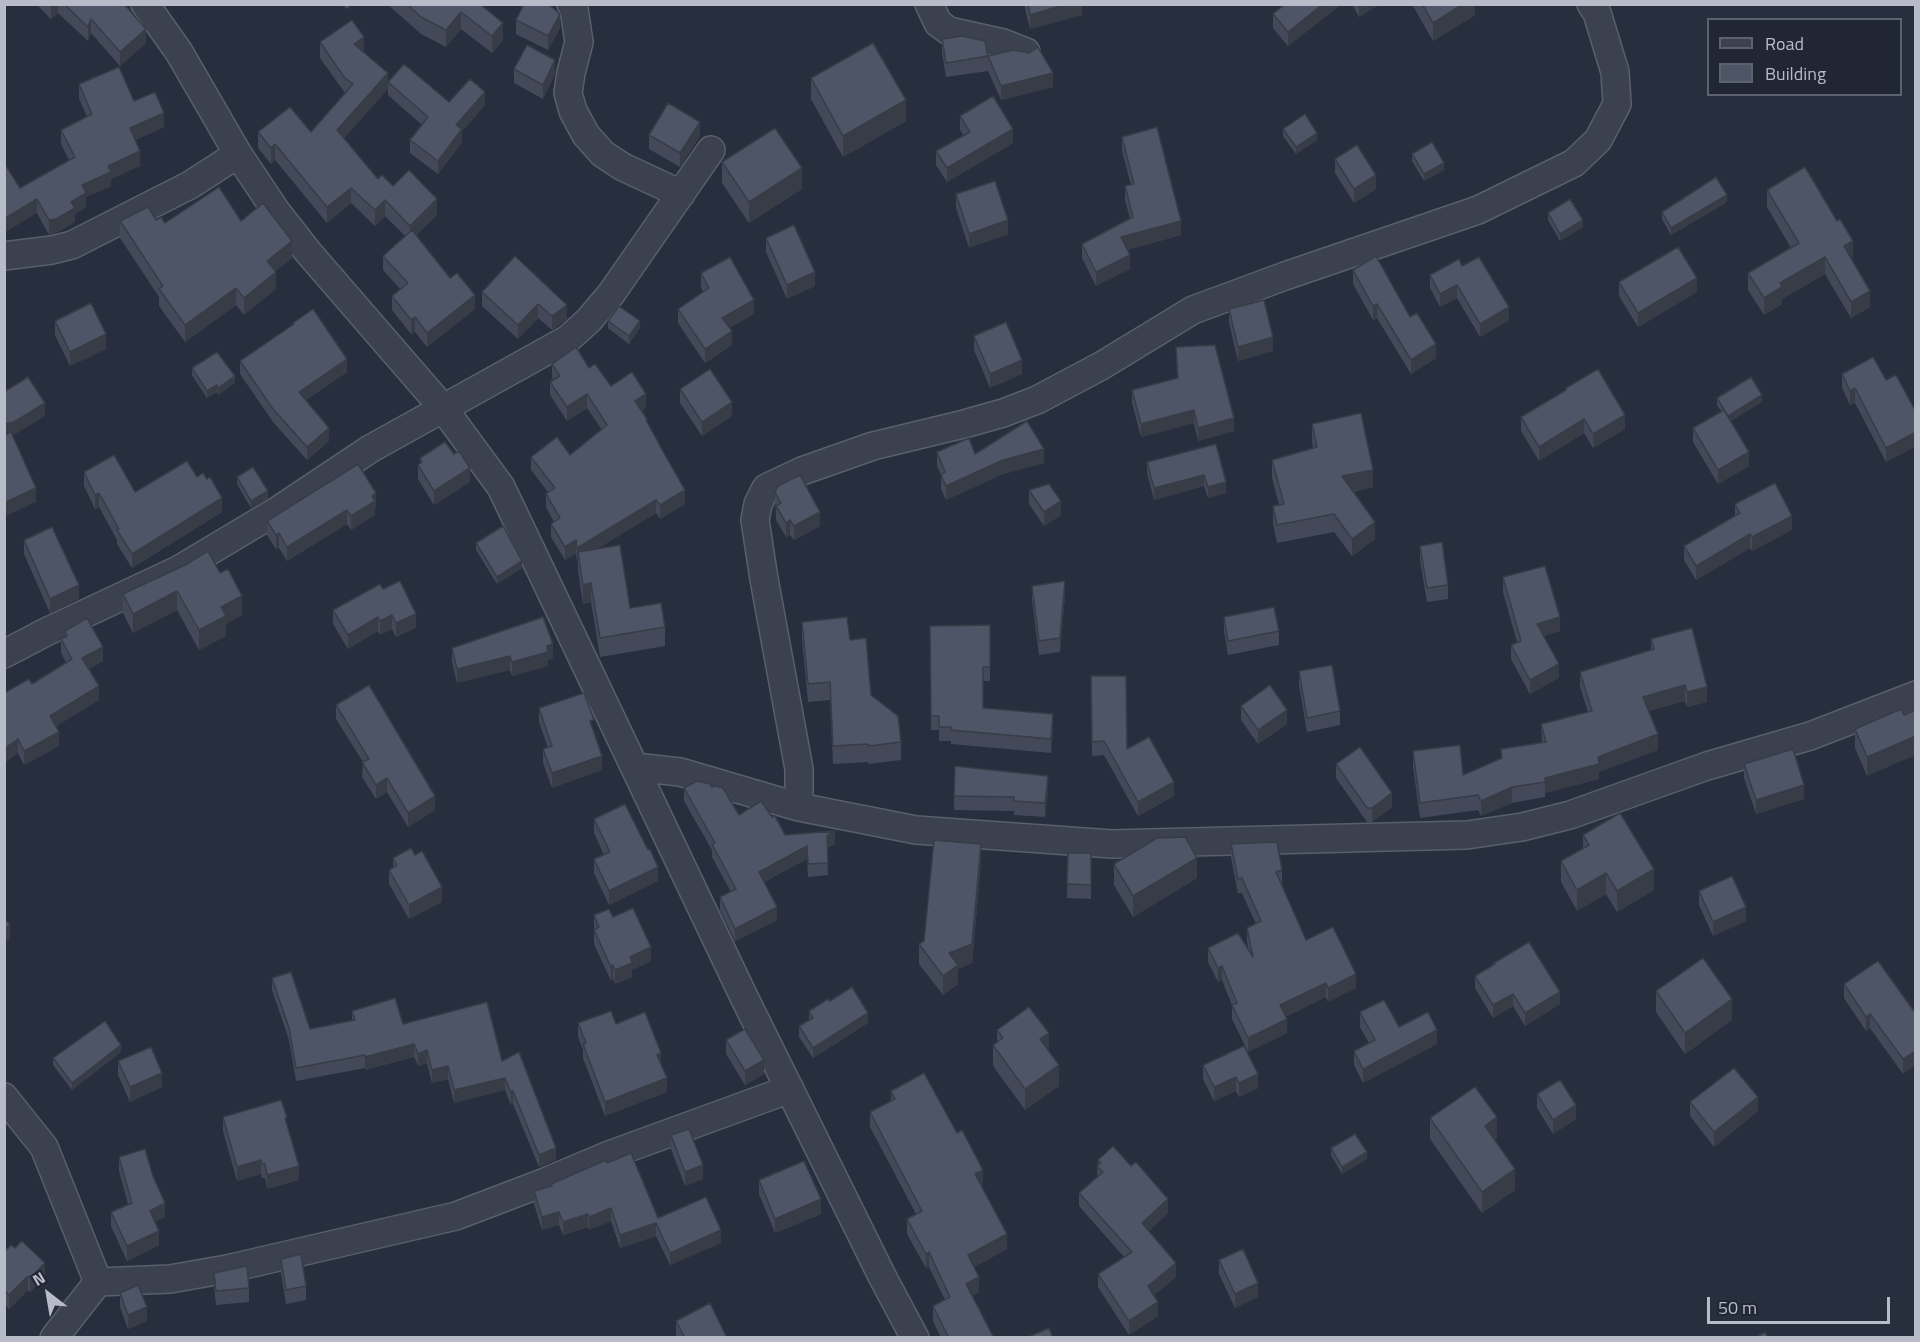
<!DOCTYPE html>
<style>
body{margin:0}
#map{position:relative;width:1920px;height:1342px;overflow:hidden;background:#272f3e;font-family:"Titillium Web",sans-serif}
canvas{display:block}
.frame{position:absolute;inset:0;border:6px solid #b8bcc8;pointer-events:none}
.legend{position:absolute;left:1707px;top:18px;width:195px;height:78px;box-sizing:border-box;background:#202633;border:2px solid #5d626f;margin:0;padding:8px 10px;list-style:none;font-size:18px;color:#b8bcc8}
.legend li{display:flex;align-items:center;gap:12px;height:30px}
.legend b{width:30px;border:2px solid #5d626f}
.north{position:absolute;left:18px;top:1264px;width:60px;height:60px;-webkit-text-stroke:4px #202633;paint-order:stroke;rotate:329deg;font-size:16px;font-weight:700;line-height:24px;text-align:center;color:#b8bcc8}
.north::after{content:'';display:block;margin:auto;width:21px;height:27px;background:#b8bcc8;clip-path:polygon(50% 0,100% 100%,50% 72%,0 100%)}
.scale{position:absolute;left:1707px;top:1297px;width:183px;height:27px;box-sizing:border-box;border:3px solid #b8bcc8;border-top:0;padding-left:8px;font-size:18px;line-height:21px;white-space:nowrap;color:#b8bcc8;-webkit-text-stroke:4px #202633;paint-order:stroke}
</style>
<div id="map">
<canvas width="1920" height="1342"></canvas>
<div class="frame"></div>
<ul class="legend">
<li><b style="height:8px;background:#3b414e"></b>Road</li>
<li><b style="height:16px;background:#4e5566"></b>Building</li>
</ul>
<div class="north">N</div>
<div class="scale">50 m</div>
</div>
<script>
const ctx = document.querySelector('canvas').getContext('2d');
ctx.lineJoin = 'round';
function trace(path, color, width, dash) { ctx.strokeStyle = color; ctx.lineWidth = width; ctx.lineCap = dash ? 'butt' : 'round'; ctx.setLineDash(dash || []); ctx.stroke(path); }
function fillPath(path, color) { ctx.fillStyle = color; ctx.fill(path, 'evenodd'); }
const street = new Path2D(`
 M145,4L179,52L238,154L276,211L308,252L443,408L501,487L744,997L882,1276L915,1338
 M571,4L574,9L579,42L571,73L568,93L573,111L586,135L603,154L623,167L681,194
 M929,4L938,23L949,31L1003,43L1026,52
 M4,256L52,250L72,245L190,185L238,154
 M4,654L46,632L178,570L280,509L370,449L568,339L589,320L611,294L711,150
 M635,767L680,772L799,807L916,830L1112,844L1467,835L1522,827L1570,815L1707,766L1810,736L1916,695
 M799,807V769L764,579L755,520L758,504L766,488L802,471L873,446L964,424L1003,413L1037,400L1101,366L1193,310L1285,276L1478,210L1574,163L1598,140L1617,104L1615,72L1597,13L1591,4
 M4,1097L44,1147L98,1282
 M54,1338L98,1282L170,1279L227,1269L456,1216L545,1182L609,1155L790,1089`);
trace(street, '#595f6b', 30);
trace(street, '#3b414e', 27);
fillPath(new Path2D(`
 M36,4H124L146,43L120,66L91,33L88,41L58,13L51,19Z
 M341,4H352L347,9Z
 M387,4H480L503,40L492,53L461,29L446,47L421,34Z
 M1024,4H1082V15L1030,29Z
 M1339,4V6L1288,46L1273,28V14Z
 M1352,4H1380L1359,17Z
 M1412,4H1475V15L1433,41Z
 M516,20L560,28L548,50L516,34Z
 M942,39L988,56L1053,87L1001,100L988,71L946,77L942,53Z
 M320,42L364,52L388,82L449,102L485,105L462,131V142L438,174L410,153V140L422,125L388,95V89L344,138L378,179L393,186L437,215L416,235L475,309L427,347L415,332L411,334L392,310V296L400,289L383,270V256L405,236L385,216L375,226L351,203L327,223L275,160L271,164L258,148V132H311L345,93L320,58Z
 M514,69L555,74L543,99L514,83Z
 M811,78L906,121L843,157L811,99Z
 M79,84L134,101L164,127L135,140L140,166L111,179V186L86,197V207L75,214V222L56,233L49,235L37,213L20,188L69,160L61,144V130L87,117L79,98Z
 M960,116L1013,143L947,182L936,165V151L964,136L960,130Z
 M1283,129L1317,140L1296,154L1283,136Z
 M649,135L700,136L680,167L649,149Z
 M1122,137L1181,235L1127,250L1130,269L1096,286L1082,258V244L1130,218L1125,200V186L1131,185L1122,151Z
 M1412,154L1444,170L1424,181L1412,161Z
 M1335,159L1376,189L1354,203L1335,173Z
 M722,162L802,189L749,223L722,183Z
 M1767,190L1853,258H1852L1870,307L1851,318L1825,274L1782,299V304L1764,315L1748,290V273L1791,248L1767,207Z
 M956,194L1008,234L969,248L956,208Z
 M1727,202L1671,235L1662,219V212Z
 M1548,213L1583,227L1560,241L1548,220Z
 M156,220L165,223L241,221L292,258L275,271L276,289L244,315L236,305L185,342L159,306V297L120,238V221Z
 M766,238L815,286L787,299L766,252Z
 M515,256L567,319L552,330L538,318L518,339L482,306V292Z
 M1462,266L1509,320L1480,337L1457,298L1440,307L1430,288V275Z
 M1353,270L1410,317L1436,358L1411,374L1377,318L1373,320L1353,284Z
 M701,273L754,314L729,328L732,345L705,363L678,323V309L703,292L701,287Z
 M1619,282L1697,292L1638,327L1619,296Z
 M1229,309L1273,351L1238,361L1229,323Z
 M55,321L106,349L70,366L55,335Z
 M608,321L640,328L629,344L608,328Z
 M293,323L347,372L306,400L329,441L307,460L273,422L240,374V361L293,325Z
 M974,336L1022,374L990,388L974,350Z
 M1176,347L1234,431L1198,441L1194,423L1141,437L1132,403V390L1177,378Z
 M552,364L589,368L611,386L646,407L642,411L685,504L660,519L656,513L597,549L630,608L665,627V646L600,657L591,602L583,604L578,571V560L577,561L576,554L565,560L551,537V524L554,522L546,507V494L548,492L531,470V457L570,455L602,430L587,408L567,421L550,395V382L553,380L552,377Z
 M192,368L235,383L218,395L217,392L207,398L192,375Z
 M1842,374L1886,380L1916,412V446L1886,462L1855,403L1850,405L1842,388Z
 M1566,388L1625,429L1593,448L1584,433L1539,461L1521,431V417L1566,390Z
 M680,389L732,416L702,436L680,403Z
 M1717,398L1762,402L1730,421L1749,466L1718,484L1693,442V428L1721,411L1717,405Z
 M1312,424L1373,487L1353,492L1375,539L1352,556L1334,532L1277,543L1273,524V506L1279,505L1272,478V460L1313,448L1312,441Z
 M1216,444L1226,493L1208,498L1204,486L1154,500L1147,473V462Z
 M937,452L975,454L1044,463L1003,474L946,500L941,489V475L937,466Z
 M420,458L470,482L434,505L418,479V465L420,464Z
 M84,472L135,492L197,477L207,479L222,512L132,568L117,544V540L99,507L95,509L84,486Z
 M237,477L268,498L251,508L237,484Z
 M1029,490L1061,515L1044,526L1029,504Z
 M775,492L820,526L794,540L790,535L786,537L776,520Z
 M1735,504L1792,530L1752,551L1750,548L1696,580L1684,560V546L1735,516Z
 M376,507L375,508V515L351,530L347,524L287,561L279,548L276,549L267,535V521Z
 M24,540L79,599L50,613L24,554Z
 M476,543L522,568L497,584L476,550Z
 M1420,546L1448,585V599L1427,602L1420,560Z
 M185,565L242,615L226,624V636L199,650L177,610L133,633L123,613V594Z
 M1503,577L1560,631L1544,636L1559,678L1530,694L1511,659V645L1517,642L1503,592Z
 M1032,586L1065,595L1060,652L1039,655L1032,600Z
 M383,589L416,628L396,637L392,629L380,635L378,631L348,649L333,624V610Z
 M1224,617L1279,631V645L1228,655L1224,631Z
 M802,622L850,640L871,695L901,742V760L869,764L868,762L833,764L830,700L808,702L802,640Z
 M990,625V681H983V708L1053,728L1051,753L951,744V741H939V730H931L930,626Z
 M65,631L103,661L89,669L99,700L56,726L59,746L24,765L18,753L4,763L32,684L66,662L61,653V639L65,637Z
 M1651,639L1707,702L1687,707L1685,701L1648,711L1658,750L1599,772V779L1545,793V797L1512,803L1481,816L1478,810L1420,818L1413,767V751L1463,775L1501,758V749L1542,742L1541,724L1588,712L1580,687V672L1651,650Z
 M452,648L553,658L548,660V666L512,676L510,670L457,683L452,662Z
 M1299,671L1340,711V725L1307,732L1299,685Z
 M1091,676L1127,749L1174,796L1138,816L1104,755L1092,756Z
 M336,705L435,810L408,827L387,792L376,799L362,777L363,762L336,719Z
 M1241,706L1287,724L1258,744L1241,720Z
 M539,708L594,731L602,770L552,788L543,763V749L548,748L539,722Z
 M1904,715L1867,776L1855,748V729Z
 M1336,764L1392,807L1372,822H1367L1336,778Z
 M1744,764L1804,799L1756,814L1744,778Z
 M955,766L1048,790L1045,817L1014,815V811L954,810Z
 M712,787L739,815L772,817L785,835L835,844L827,848L828,875L808,877L807,859L764,882L777,920L735,941L720,910V897L731,892L712,857V850L684,801V788Z
 M594,819L658,881L609,905L594,873V859L604,855L594,833Z
 M1583,835L1654,890L1617,912L1606,894L1577,911L1561,882V861L1583,848Z
 M1231,844L1282,870V885H1281L1306,940L1356,988L1328,1002L1326,997L1285,1017L1287,1033L1248,1052L1232,1019V1005L1222,980L1218,982L1208,962V948L1249,951L1247,942V928L1256,924L1242,893H1238L1231,858Z
 M1068,853H1091V899L1067,898Z
 M393,858L442,902L409,919L389,884V870L393,868Z
 M981,863L972,963L958,969V984L943,995L919,964V944L924,941Z
 M1114,864L1197,878L1133,917L1114,885Z
 M1699,891L1746,921L1713,936L1699,905Z
 M594,915L613,917L651,961L632,970V977L615,984L613,979L611,981L594,944Z
 M1494,963L1560,1004L1525,1026L1513,1006L1493,1018L1475,988V976L1494,965Z
 M272,978L310,1029L352,1020V1011L403,1024L502,1061L556,1160L539,1167L513,1104L511,1105L505,1090L454,1103L448,1079L432,1083L427,1063L418,1066L414,1057L365,1070V1068L296,1081L289,1040L272,990Z
 M1844,984L1916,1014L1903,1074L1870,1028L1866,1031L1844,998Z
 M1656,991L1732,1020L1685,1054L1656,1012Z
 M830,1001L868,1023L813,1058L799,1037V1026L809,1020V1011Z
 M1360,1012L1399,1027L1437,1044L1363,1083L1354,1065V1051L1369,1043L1360,1027Z
 M578,1023L616,1024L661,1064L667,1092L605,1116L583,1058V1050L578,1037Z
 M997,1030L1049,1051L1059,1086L1025,1110L993,1066V1045L997,1042Z
 M726,1040L764,1074L745,1085L726,1054Z
 M1244,1046L1258,1088L1239,1097L1236,1091L1214,1101L1203,1079V1065Z
 M121,1052L72,1090L53,1065V1058Z
 M118,1061L162,1087L130,1102L118,1075Z
 M891,1091L983,1185L982,1186L1007,1249L974,1267L979,1292L972,1296L994,1338H941L933,1321V1306L945,1300L929,1267L926,1268L907,1234V1219L916,1214L870,1127V1112L891,1101Z
 M1537,1094L1576,1119L1553,1134L1537,1108Z
 M1690,1102L1758,1111L1714,1147L1690,1116Z
 M223,1117L287,1124L299,1180L267,1189L265,1178H262L261,1174L237,1181L223,1131Z
 M1430,1118L1497,1138L1494,1140L1515,1190L1482,1213L1430,1139Z
 M671,1135L703,1179L685,1186L671,1149Z
 M1331,1148L1367,1159L1342,1174L1331,1155Z
 M119,1157L165,1217L155,1222L159,1245L127,1261L111,1226V1212L128,1204L119,1171Z
 M1098,1160L1168,1213L1149,1231L1176,1277L1154,1295L1158,1316L1129,1335L1098,1287V1274L1124,1257L1079,1206V1193L1097,1177Z
 M607,1163L658,1218L721,1243L670,1265L656,1236L620,1248L611,1221L589,1230L588,1227L563,1235L559,1225L542,1230L534,1204V1191L551,1186V1184Z
 M759,1180L821,1214L775,1233L759,1194Z
 M4,1252L45,1278L30,1292L28,1290L9,1309L4,1304Z
 M281,1259L306,1286V1300L286,1304L281,1273Z
 M1219,1260L1258,1297L1235,1308L1219,1274Z
 M214,1273L249,1288V1302L216,1305L214,1287Z
 M120,1293L147,1321L128,1329L120,1307Z
 M676,1321L727,1338H676Z`), '#434958');
fillPath(new Path2D(`
 M52,4H58V13L51,19V5Z
 M1067,4H1082V15L1030,29V15Z
 M1323,4H1339V6L1288,46V32Z
 M1359,4H1380L1359,17Z
 M1463,4H1475V15L1433,41V23Z
 M461,12V29L446,47V30Z
 M560,14V28L548,50V36Z
 M91,19V33L88,41V27Z
 M503,23V40L492,53V36Z
 M146,29V43L120,66V52Z
 M364,37V52L354,44Z
 M555,60V74L543,99V85Z
 M388,73V89L337,146V130Z
 M1053,73V87L1001,100V86Z
 M485,92V105L462,131V142L438,174V161L456,125Z
 M906,100V121L843,157V136Z
 M164,113V127L130,142V128Z
 M700,122V136L680,167V153Z
 M1013,129V143L947,182V168Z
 M1317,133V140L1296,154V147Z
 M275,144V160L271,164V148Z
 M140,151V166L111,179V186L86,197V207L75,214V222L56,233L49,235V220L71,202L82,185L108,166Z
 M1444,163V170L1424,181V174Z
 M802,168V189L749,223V202Z
 M1376,175V189L1354,203V189Z
 M351,188V203L327,223V207Z
 M1727,195V202L1671,235V228Z
 M37,199V213L4,233V219Z
 M437,199V215L410,241V226Z
 M385,200V216L375,226V210Z
 M1008,220V234L969,248V234Z
 M1583,220V227L1560,241V234Z
 M1181,221V235L1121,252V237Z
 M292,241V258L267,278V261Z
 M1853,241V258L1844,262V246Z
 M1130,255V269L1096,286V272Z
 M1825,257V274L1782,299V304L1764,315V298L1780,283Z
 M276,272V289L244,315V298Z
 M815,272V286L787,299V285Z
 M1697,278V292L1638,327V313Z
 M1457,285V298L1440,307V294Z
 M236,288V305L185,342V325Z
 M1870,291V307L1851,318V302Z
 M475,295V309L427,347V333Z
 M754,300V314L722,332V318Z
 M538,304V318L518,339V325Z
 M1377,304V318L1373,320V306Z
 M567,305V319L552,330V316Z
 M1509,307V320L1480,337V324Z
 M415,317V332L411,334V320Z
 M640,321V328L629,344V336Z
 M732,331V345L705,363V349Z
 M106,334V349L70,366V352Z
 M1273,337V351L1238,361V347Z
 M1436,344V358L1411,374V360Z
 M347,359V372L299,405V392Z
 M1022,360V374L990,388V374Z
 M235,376V383L218,395V388Z
 M217,385V392L207,398V391Z
 M1855,388V403L1850,405V391Z
 M587,394V408L567,421V407Z
 M646,394V407L635,415V401Z
 M1762,395V402L1728,423V416Z
 M732,402V416L702,436V422Z
 M45,403V416L14,435L4,438V424Z
 M1194,410V423L1141,437V424Z
 M1625,415V429L1593,448V434Z
 M1234,418V431L1198,441V428Z
 M1584,419V433L1539,461V447Z
 M329,428V441L307,460V447Z
 M1916,432V446L1886,462V448Z
 M1044,449V463L1003,474L946,500V486L1003,460Z
 M1749,452V466L1718,484V470Z
 M470,468V482L434,505V491Z
 M1373,470V487L1342,494V476Z
 M1204,475V486L1154,500V488Z
 M1226,482V493L1208,498V487Z
 M36,488V502L4,517V503Z
 M685,490V504L660,519V505Z
 M268,491V498L251,508V501Z
 M99,493V507L95,509V495Z
 M376,493V507L375,508V515L351,530V516Z
 M222,498V512L132,568V554Z
 M656,500V513L579,560L578,552V560L577,561V548Z
 M1061,501V515L1044,526V512Z
 M347,510V524L287,561V547Z
 M820,512V526L794,540V526Z
 M1792,516V530L1752,551V537Z
 M790,520V535L786,537V523Z
 M1375,522V539L1352,556V539Z
 M279,533V548L276,549V535Z
 M1750,534V548L1696,580V566Z
 M576,540V554L565,560V547Z
 M522,561V568L497,584V577Z
 M1065,581V595L1060,652V638Z
 M591,583V602L583,604V585Z
 M79,585V599L50,613V599Z
 M177,591V610L133,633V614Z
 M242,596V615L226,624V636L199,650V630L221,607Z
 M416,614V628L396,637V623Z
 M392,615V629L380,635V621Z
 M378,617V631L348,649V635Z
 M1560,617V631L1537,638V624Z
 M553,644V658L548,660V666L512,676V662Z
 M103,647V661L82,672V658Z
 M510,656V670L457,683V669Z
 M1559,664V678L1530,694V680Z
 M1685,685V701L1643,712V697Z
 M99,686V700L50,730V716Z
 M1707,687V702L1687,707V692Z
 M1287,710V724L1258,744V730Z
 M1053,714V728L1051,753V739Z
 M59,732V746L24,765V751Z
 M1658,734V750L1599,772V779L1545,793V778Z
 M1916,736V755L1867,776V757Z
 M18,739V753L4,763V749Z
 M602,756V770L552,788V773Z
 M1048,776V790L1045,817V803Z
 M387,778V792L376,799V785Z
 M1174,782V796L1138,816V802Z
 M1804,785V799L1756,814V800Z
 M1512,787V803L1481,816V801Z
 M1392,793V807L1372,822V808Z
 M435,796V810L408,827V813Z
 M835,831V844L827,848V836Z
 M981,844V863L972,963L958,969V984L943,995V976Z
 M807,846V859L759,884V872Z
 M1197,858V878L1133,917V896Z
 M658,867V881L609,905V891Z
 M1654,869V890L1617,912V891Z
 M1606,873V894L1577,911V890Z
 M442,887V902L409,919V905Z
 M777,907V920L735,941V929Z
 M1746,907V921L1713,936V922Z
 M10,925V939L4,943V929Z
 M651,947V961L632,970V977L615,984V970L630,957Z
 M613,965V979L611,981V967Z
 M1222,966V980L1218,982V968Z
 M1356,974V988L1328,1002V988Z
 M1326,983V997L1280,1019V1005Z
 M1560,992V1004L1525,1026V1013Z
 M1513,994V1006L1493,1018V1005Z
 M1732,999V1020L1685,1054V1033Z
 M868,1013V1023L813,1058V1048Z
 M1870,1014V1028L1866,1031V1017Z
 M1287,1019V1033L1248,1052V1038Z
 M1437,1030V1044L1363,1083V1069Z
 M1049,1033V1054L1040,1039Z
 M414,1044V1057L365,1070V1057Z
 M121,1045V1052L72,1090V1083Z
 M427,1050V1063L418,1066V1054Z
 M1916,1051V1065L1903,1074V1059Z
 M661,1053V1066L657,1055Z
 M764,1060V1074L745,1085V1071Z
 M1059,1065V1086L1025,1110V1089Z
 M448,1066V1079L432,1083V1070Z
 M162,1073V1087L130,1102V1087Z
 M1258,1074V1088L1239,1097V1083Z
 M1236,1077V1091L1214,1101V1087Z
 M505,1078V1090L454,1103V1090Z
 M667,1078V1092L605,1116V1102Z
 M513,1091V1104L511,1105V1092Z
 M1758,1097V1111L1714,1147V1132Z
 M1576,1105V1119L1553,1134V1120Z
 M1497,1117V1138L1485,1147V1126Z
 M556,1148V1160L539,1167V1155Z
 M1367,1152V1159L1342,1174V1167Z
 M261,1160V1174L237,1181V1167Z
 M703,1165V1179L685,1186V1172Z
 M299,1166V1180L267,1189V1175Z
 M1515,1169V1190L1482,1213V1192Z
 M983,1170V1185L975,1189V1174Z
 M821,1199V1214L775,1233V1219Z
 M1168,1199V1213L1142,1237V1223Z
 M165,1203V1217L150,1225V1211Z
 M611,1208V1221L589,1230V1217Z
 M559,1212V1225L542,1230V1217Z
 M588,1214V1227L563,1235V1222Z
 M656,1223V1236L620,1248V1235Z
 M721,1230V1243L670,1265V1253Z
 M159,1231V1245L127,1261V1246Z
 M1007,1234V1249L968,1270V1255Z
 M929,1252V1267L926,1268V1254Z
 M45,1263V1278L30,1292V1278Z
 M1176,1263V1277L1148,1300V1286Z
 M28,1276V1290L9,1309V1295Z
 M979,1277V1292L966,1298V1284Z
 M1258,1283V1297L1235,1308V1294Z
 M1158,1302V1316L1129,1335V1321Z
 M147,1307V1321L128,1329V1315Z`), '#373c47');
const building = new Path2D(`
 M64,4H124L146,29L120,52L91,19L88,27Z
 M407,4H480L503,23L492,36L461,12L446,30L421,17Z
 M524,4H548L560,14L548,36L516,20Z
 M1028,4H1067L1030,15Z
 M1285,4H1323L1288,32L1273,14Z
 M1422,4H1463L1433,23Z
 M352,20L364,37L354,44L388,73L337,130L378,179L382,175L393,186L409,170L437,199L410,226L385,200L375,210L351,188L327,207L275,144L271,148L258,132L290,107L311,132L353,84L344,77L320,42Z
 M962,36L985,41L988,56L946,63L942,39Z
 M873,43L906,100L843,136L811,78Z
 M527,45L555,60L543,85L514,69Z
 M1038,47L1053,73L1001,86L988,56L1013,50L1029,53Z
 M404,64L449,102L470,79L485,92L456,125L462,129L438,161L410,140L428,117L388,82Z
 M119,67L134,101L155,92L164,113L130,128L140,151L108,166L111,172L82,185L86,193L71,202L75,208L56,219L49,220L37,199L4,219V163L20,188L75,157L61,130L92,114L79,84Z
 M993,96L1013,129L947,168L936,151L970,132L960,116Z
 M668,103L700,122L680,153L649,135Z
 M1305,114L1317,133L1296,147L1283,129Z
 M1157,127L1181,221L1121,237L1130,255L1096,272L1082,244L1133,217L1125,186L1134,184L1122,137Z
 M775,128L802,168L749,202L722,162Z
 M1432,142L1444,163L1424,174L1412,154Z
 M1357,145L1376,175L1354,189L1335,159Z
 M1805,167L1837,221L1840,219L1853,241L1844,246L1870,291L1851,302L1825,257L1780,283L1782,287L1764,298L1748,273L1799,243L1767,190Z
 M1716,177L1727,195L1671,228L1662,212Z
 M995,181L1008,220L969,234L956,194Z
 M219,187L241,221L263,203L292,241L267,261L276,272L244,298L236,288L185,325L159,289L163,286L120,221L148,207L156,220L161,217L165,223Z
 M1570,199L1583,220L1560,234L1548,213Z
 M794,225L815,272L787,285L766,238Z
 M412,230L450,278L457,273L475,295L427,333L415,317L411,320L392,296L408,283L383,256Z
 M1678,247L1697,278L1638,313L1619,282Z
 M515,256L567,305L552,316L538,304L518,325L482,292Z
 M1376,256L1410,317L1417,313L1436,344L1411,360L1377,304L1373,306L1353,270Z
 M730,257L754,300L722,318L732,331L705,349L678,309L709,288L701,273Z
 M1479,257L1509,307L1480,324L1457,285L1440,294L1430,275L1459,259L1462,266Z
 M1264,300L1273,337L1238,347L1229,309Z
 M91,303L106,334L70,352L55,321Z
 M619,306L640,321L629,336L608,321Z
 M313,309L347,359L299,392L329,428L307,447L273,409L240,361L294,324L293,323Z
 M1006,322L1022,360L990,374L974,336Z
 M1215,345L1234,418L1198,428L1194,410L1141,424L1132,390L1178,378L1176,347Z
 M576,347L589,368L595,364L611,386L632,372L646,394L635,401L647,419L646,420L665,455L685,490L660,505L656,500L577,548L576,540L565,547L551,524L560,518L546,494L555,488L531,457L557,437L570,455L607,425L587,394L567,407L550,382L560,376L552,364Z
 M217,352L235,376L218,388L217,385L207,391L192,368Z
 M1873,357L1886,380L1896,375L1916,412V432L1886,448L1855,388L1850,391L1842,374Z
 M710,369L732,402L702,422L680,389Z
 M1598,369L1625,415L1593,434L1584,419L1539,447L1521,417L1566,390V388Z
 M28,377L45,403L14,422L4,424V392Z
 M1751,377L1762,395L1728,416L1717,398Z
 M1724,410L1749,452L1718,470L1693,428Z
 M1361,413L1373,470L1342,476L1375,522L1352,539L1334,514L1277,525L1273,506L1284,504L1272,460L1317,447L1312,424Z
 M1027,421L1044,449L1003,460L946,486L941,475L945,472L937,452L969,438L975,454Z
 M11,432L36,488L4,503V435Z
 M445,442L454,454L459,451L470,468L434,491L418,465L422,462L420,458Z
 M1216,444L1226,482L1208,487L1204,475L1154,488L1147,462Z
 M114,455L135,492L187,461L197,477L203,473L207,479L210,477L222,498L132,554L117,530L119,529L99,493L95,495L84,472Z
 M358,464L376,493L372,496L375,501L351,516L347,510L287,547L279,533L276,535L267,521Z
 M253,467L268,491L251,501L237,477Z
 M800,475L820,512L794,526L790,520L786,523L776,506L781,503L775,492L778,486Z
 M1775,483L1792,516L1752,537L1750,534L1696,566L1684,546L1740,513L1735,504Z
 M1049,484L1061,501L1044,512L1029,490Z
 M503,526L522,561L497,577L476,543Z
 M52,527L79,585L50,599L24,540Z
 M1442,542L1448,585L1427,588L1420,546Z
 M620,545L630,608L661,603L665,627L600,638L591,583L583,585L578,552Z
 M208,551L220,573L228,569L242,596L221,607L226,616L199,630L177,591L133,614L123,594L185,565Z
 M1545,566L1560,617L1537,624L1559,664L1530,680L1511,645L1521,641L1503,577Z
 M400,581L416,614L396,623L392,615L380,621L378,617L348,635L333,610L380,584L383,589Z
 M1065,581L1060,638L1039,641L1032,586Z
 M1274,607L1279,631L1228,641L1224,617Z
 M543,617L553,644L547,646L548,652L512,662L510,656L457,669L452,648Z
 M847,617L850,640L866,638L871,695L898,716L901,742L869,746L868,744L833,746L830,682L808,684L802,622Z
 M87,618L103,647L82,658L99,686L50,716L59,732L24,751L18,739L4,749V693L29,679L32,684L72,659L61,639L67,636L65,631Z
 M990,625V667H983V708L1053,714L1051,739L951,730V727H939V716H931L930,626Z
 M1692,628L1707,687L1687,692L1685,685L1643,697L1658,734L1598,757L1599,764L1545,778V782L1512,787L1481,801L1478,795L1420,803L1413,751L1460,745L1463,775L1502,758L1501,749L1546,742L1541,724L1592,711L1580,672L1654,649L1651,639Z
 M1332,665L1340,711L1307,718L1299,671Z
 M1091,676H1126L1127,749L1149,737L1174,782L1138,802L1104,741L1092,742Z
 M369,685L435,796L408,813L387,778L376,785L362,762L369,759L336,705Z
 M1270,685L1287,710L1258,730L1241,706Z
 M584,693L594,720L590,721L602,756L552,773L543,749L552,746L539,708Z
 M1901,709L1904,715L1916,710V736L1867,757L1855,729Z
 M1360,747L1392,793L1372,808H1367L1336,764Z
 M1793,749L1804,785L1756,800L1744,764Z
 M955,766L1048,776L1045,803L1014,801V797L954,796Z
 M697,781L710,784L712,787L714,786L723,788L739,815L761,801L772,817L775,816L785,835L835,831L827,836L828,863L808,864L807,846L759,872L777,907L735,929L720,897L736,889L712,844L715,843L684,788Z
 M625,804L648,850L650,849L658,867L609,891L594,859L610,852L594,819Z
 M1620,813L1654,869L1617,891L1606,873L1577,890L1561,861L1589,845L1583,835Z
 M1185,837L1197,858L1133,896L1114,864L1157,838Z
 M934,840L981,844L972,944L949,953L958,965L943,976L919,944L924,941Z
 M1277,842L1282,870L1276,872L1306,940L1333,927L1356,974L1328,988L1326,983L1280,1005L1287,1019L1248,1038L1232,1005L1237,1003L1222,966L1218,968L1208,948L1238,933L1253,957L1247,928L1261,921L1242,878L1238,879L1231,844Z
 M411,848L415,855L422,851L442,887L409,905L389,870L397,865L393,858Z
 M1068,853H1091V885L1067,884Z
 M1732,876L1746,907L1713,922L1699,891Z
 M633,908L651,947L630,957L632,963L615,970L613,965L611,967L594,930L599,927L594,915L609,909L613,917Z
 M4,918L10,925L4,929Z
 M1529,942L1560,992L1525,1013L1513,994L1493,1005L1475,976L1495,964L1494,963Z
 M1703,958L1732,999L1685,1033L1656,991Z
 M1878,961L1916,1014V1051L1903,1059L1870,1014L1866,1017L1844,984Z
 M291,972L310,1029L355,1020L352,1011L395,998L403,1024L487,1002L502,1061L519,1052L556,1148L539,1155L513,1091L511,1092L505,1078L454,1090L448,1066L432,1070L427,1050L418,1054L414,1044L365,1057V1055L296,1068L289,1028L272,978Z
 M852,987L868,1013L813,1048L799,1026L813,1018L809,1011L828,999L830,1001Z
 M1384,1000L1399,1027L1428,1012L1437,1030L1363,1069L1354,1051L1375,1040L1360,1012Z
 M1029,1007L1049,1033L1040,1039L1059,1065L1025,1089L993,1045L1003,1038L997,1030Z
 M611,1011L616,1024L645,1012L661,1053L657,1055L667,1078L605,1102L583,1044L586,1043L578,1023Z
 M105,1021L121,1045L72,1083L53,1058Z
 M745,1029L764,1060L745,1071L726,1040Z
 M1244,1046L1258,1074L1239,1083L1236,1077L1214,1087L1203,1065Z
 M151,1047L162,1073L130,1087L118,1061Z
 M1734,1068L1758,1097L1714,1132L1690,1102Z
 M924,1073L957,1133L962,1130L983,1170L975,1174L1007,1234L968,1255L979,1277L966,1284L994,1338H949L933,1306L950,1297L929,1252L926,1254L907,1219L922,1211L870,1112L895,1099L891,1091Z
 M1560,1080L1576,1105L1553,1120L1537,1094Z
 M1475,1087L1497,1117L1485,1126L1515,1169L1482,1192L1430,1118Z
 M281,1100L287,1117L285,1118L299,1166L267,1175L265,1164H262L261,1160L237,1167L223,1117Z
 M689,1129L703,1165L685,1172L671,1135Z
 M1355,1134L1367,1152L1342,1167L1331,1148Z
 M1113,1146L1131,1166L1136,1162L1168,1199L1142,1223L1176,1263L1148,1286L1158,1302L1129,1321L1098,1274L1132,1252L1079,1193L1103,1172L1097,1166L1101,1163L1098,1160Z
 M145,1149L153,1176L165,1203L150,1211L159,1231L127,1246L111,1212L132,1203L119,1157Z
 M631,1153L658,1218L706,1197L721,1230L670,1253L656,1223L620,1235L611,1208L589,1217L588,1214L563,1222L559,1212L542,1217L534,1191L552,1186L551,1184L606,1160L607,1163Z
 M804,1161L821,1199L775,1219L759,1180Z
 M22,1241L45,1263L30,1278L28,1276L9,1295L4,1290V1252L11,1245L15,1248Z
 M1243,1249L1258,1283L1235,1294L1219,1260Z
 M301,1254L306,1286L286,1290L281,1259Z
 M247,1266L249,1288L216,1291L214,1273Z
 M138,1285L147,1307L128,1315L120,1293Z
 M710,1303L727,1338H685L676,1321Z
 M1049,1328L1053,1338H1026Z
 M1765,1332L1768,1338H1755Z`);
fillPath(building, '#4e5566');
trace(building, '#373c47', 1.5);
</script>
